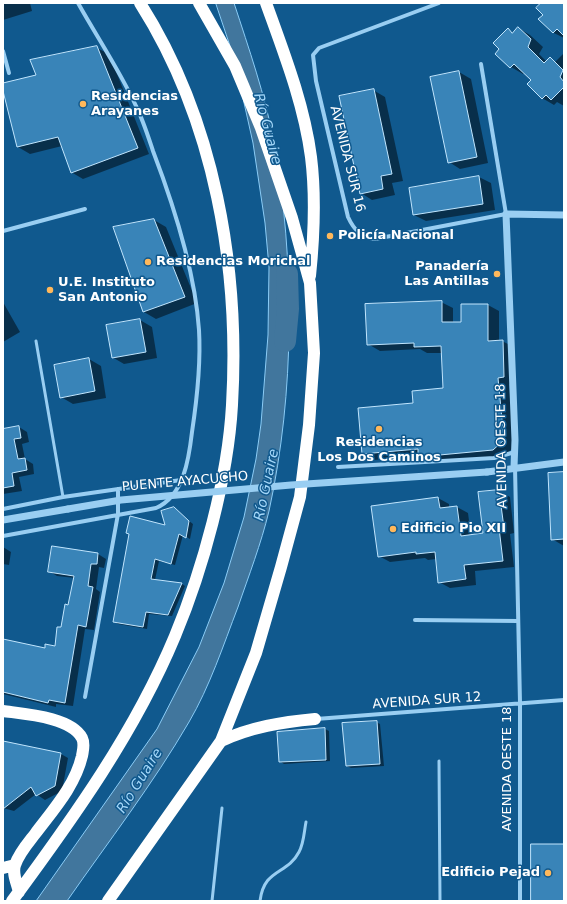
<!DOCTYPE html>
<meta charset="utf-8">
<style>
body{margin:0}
#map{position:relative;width:567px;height:904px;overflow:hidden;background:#10598e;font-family:"DejaVu Sans",sans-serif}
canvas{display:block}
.frame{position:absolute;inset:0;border:4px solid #fff;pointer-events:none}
</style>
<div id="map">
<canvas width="567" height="904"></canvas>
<div class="frame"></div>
</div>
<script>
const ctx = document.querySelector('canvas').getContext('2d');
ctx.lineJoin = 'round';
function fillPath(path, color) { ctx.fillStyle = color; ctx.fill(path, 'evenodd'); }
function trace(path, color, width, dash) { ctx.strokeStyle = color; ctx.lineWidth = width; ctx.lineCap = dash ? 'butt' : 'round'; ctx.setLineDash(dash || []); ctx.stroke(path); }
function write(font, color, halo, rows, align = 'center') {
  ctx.font = font + ' "DejaVu Sans",sans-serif'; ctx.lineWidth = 3; ctx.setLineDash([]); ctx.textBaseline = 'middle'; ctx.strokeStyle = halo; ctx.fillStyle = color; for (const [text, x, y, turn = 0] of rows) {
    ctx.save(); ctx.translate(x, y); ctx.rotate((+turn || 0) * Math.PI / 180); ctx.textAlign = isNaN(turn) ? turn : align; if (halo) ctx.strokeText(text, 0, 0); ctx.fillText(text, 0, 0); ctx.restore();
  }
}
const water = new Path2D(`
 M216,3H234C249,49 265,95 274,142C295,261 295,392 269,511C261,544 249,575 238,607C223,646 210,686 189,722C153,784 108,842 67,901H36L157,729L199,647L224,583L244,517L256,459L261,424L268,335L269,267L265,223L253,143L234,58Z`);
fillPath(water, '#41769d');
trace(water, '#8bccf6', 1);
fillPath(new Path2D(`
 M3,3H30L32,11L3,20Z
 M543,3H564V38L554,33L540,19L544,15Z
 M518,28L530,35L543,47L539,54L547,62L550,58L555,62L564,53V66L557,81L558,82L564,70V106L557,102L554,105L542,98L532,80L524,73L523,74L511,67L497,54L501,49L508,30L513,33Z
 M97,48L109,54L149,154L83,179L71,172L62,146L30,154L18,147L3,84L37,76Z
 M459,72L471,79L488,163L460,169L449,162Z
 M373,90L385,97L403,181L392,183L395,195L372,200L361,193Z
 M479,177L491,183L495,210L426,221L414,215Z
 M154,220L166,227L197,303L156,319L144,312L114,228Z
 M3,302L20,332L3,342Z
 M441,302L453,308V323H462L488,305L499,311V341H502L514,347L515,383L509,384L515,446L504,456L431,463L419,456L374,460L363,454L414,404L444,389L442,353H427L420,349L380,351L368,344Z
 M140,320L152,327L157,358L124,364L112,357Z
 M89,359L101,366L106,398L73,404L61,397Z
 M19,427L27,432L29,442L22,444L25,459L33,464L34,474L19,477L22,491L3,494V430Z
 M564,473V546L552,539Z
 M499,491L510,497L514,533L510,534L514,567L475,571L476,585L450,588L439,582L436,559L428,560L425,558L390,562L379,556L438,498L449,504V508L457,507L468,513L471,536L485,534Z
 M174,509L193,524L190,539L183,535L175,565L159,561L155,580L182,584L185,586L172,616L149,614L147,629L118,624L115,622Z
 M3,547L11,552L9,565L3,564Z
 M53,547L98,554L106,559L104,568L99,567L96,589L100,592L94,630L85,629L73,706L56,704V707L3,694V640L45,649L56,647L69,606L75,578L57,576L49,571Z
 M376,722L380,724L384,766L351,768L347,766Z
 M325,729L329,731L330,761L284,764L280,761Z
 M3,743L61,754L68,758L62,791L45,800L36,794L14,811L3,808Z`), '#0007');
trace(new Path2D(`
 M285,341L288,309L287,274`), '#41769d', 22);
const building = new Path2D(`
 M541,3H564V36L557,29L553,33L538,19L543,15L536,8Z
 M518,27L531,39L528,47L544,63L550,57L563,70L560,77L564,82V87L551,100L546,95L542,99L527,84L531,80L514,64L510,68L495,54L499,49L493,43L508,28L512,33Z
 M97,46L138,148L71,173L58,137L17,147L3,91V83L36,75L30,60Z
 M459,71L477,157L448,163L430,77Z
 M374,89L392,174L381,176L383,189L360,194L339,96Z
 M479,176L483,204L413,215L409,188Z
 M154,219L185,297L143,312L113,227Z
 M442,301V322H461V304H488V341L503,340L504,377L498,378L504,440L493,450L418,457V449L362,454L358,408L413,403L412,391L443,388L441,346L414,347V343L367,345L365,304Z
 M140,319L146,352L112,358L106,325Z
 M89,358L95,391L60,398L54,365Z
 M19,426L21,438L14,439L18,459L25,458L27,470L12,473L14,486L3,488V429Z
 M564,472V539L551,540L548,473Z
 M499,490L504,528H499L503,561L464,565L466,579L438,583L435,552L416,554V552L378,557L371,506L438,497L440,508L457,506L461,536L483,533L478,492Z
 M174,507L189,521L186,538L179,534L171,564L155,559L151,579L182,583L168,615L146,612L143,627L113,622L129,534L126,533L130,516L165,525L161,511Z
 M52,546L98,553L97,564H91L88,586L93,587L86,627L78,625L65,703L49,700L48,703L3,692V639L45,648V644L55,646L57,627H61L65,604L68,605L74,576L48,572Z
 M377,721L380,764L346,766L342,723Z
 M325,728L326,760L279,762L277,732Z
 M3,741L61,753L55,786L36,796L31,787L3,809Z
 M531,844H564V901H531Z`);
fillPath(building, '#3984b8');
trace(building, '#c1e5fd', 1);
trace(new Path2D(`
 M36,341L63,497
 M439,761L440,901
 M212,901L222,808
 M260,901C264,868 287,875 299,852C304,843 304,832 306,822`), '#99cef2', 3);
trace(new Path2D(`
 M439,3L319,48L313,55L316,81L348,217C354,230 361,237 375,239L506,214L481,64
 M3,51L9,73
 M3,231L85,209
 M338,467L494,458L515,452
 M515,467L520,703V901
 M3,509L63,497L181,480
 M3,536L156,508C184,496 189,458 192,432C197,399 201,363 199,330C195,270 174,206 153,151C148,136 143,120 136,106C120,71 97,37 78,3
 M415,620L518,621
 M85,697L118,514V489
 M316,719L564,700`), '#99cef2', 4);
trace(new Path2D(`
 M514,467L515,440L506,214L564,215
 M487,472L564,462
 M3,520L68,509`), '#99cef2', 7);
trace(new Path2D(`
 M266,3C284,53 304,104 311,157C316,197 314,237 310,276
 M3,711C24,714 71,717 82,738C85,744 83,750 82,756C75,786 53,810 35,834C28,843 19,853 15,865C12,874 17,883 19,892
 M221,741C251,727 282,722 315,719
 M3,868L15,865
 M12,901C74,817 135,732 175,636C203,569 228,478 232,405C240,268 215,121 140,3
 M108,901L221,741L256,653L281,567L300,497L309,425L314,353L310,283L292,218L261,128L235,66L199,3`), '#fff', 12);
trace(new Path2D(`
 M68,509L121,500L291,485L487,472`), '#99cef2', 7);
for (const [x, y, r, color] of [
 [83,104,4,"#ffb85b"],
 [330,236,4,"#ffb85b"],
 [148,262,4,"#ffb85b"],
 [497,274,4,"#ffb85b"],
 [50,290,4,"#ffb85b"],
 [379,429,4,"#ffb85b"],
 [393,529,4,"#ffb85b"],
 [548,873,4,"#ffb85b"]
]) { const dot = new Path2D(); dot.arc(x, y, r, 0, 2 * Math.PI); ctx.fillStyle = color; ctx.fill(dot); trace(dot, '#10598e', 1.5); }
write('bold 13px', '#fff', '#10598e', [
 ["Residencias",91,97],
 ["Arayanes",91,112],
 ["Policía Nacional",338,236],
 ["Residencias Morichal",156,262],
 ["Panadería",489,267,"right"],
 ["Las Antillas",489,282,"right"],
 ["U.E. Instituto",58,283],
 ["San Antonio",58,298],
 ["Residencias",379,443,"center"],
 ["Los Dos Caminos",379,458,"center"],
 ["Edificio Pio XII",401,529],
 ["Edificio Pejad",540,873,"right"]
], 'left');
write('13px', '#fff', '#10598e', [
 ["AVENIDA SUR 16",347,159,76],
 ["AVENIDA OESTE 18",502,446,-91],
 ["PUENTE AYACUCHO",185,482,-5],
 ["AVENIDA SUR 12",427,701,-4],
 ["AVENIDA OESTE 18",508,769,-90]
]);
write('italic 14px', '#a5d8fa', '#10598e', [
 ["Río Guaire",267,129,75],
 ["Río Guaire",267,485,-78],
 ["Río Guaire",140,781,-58]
]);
</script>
